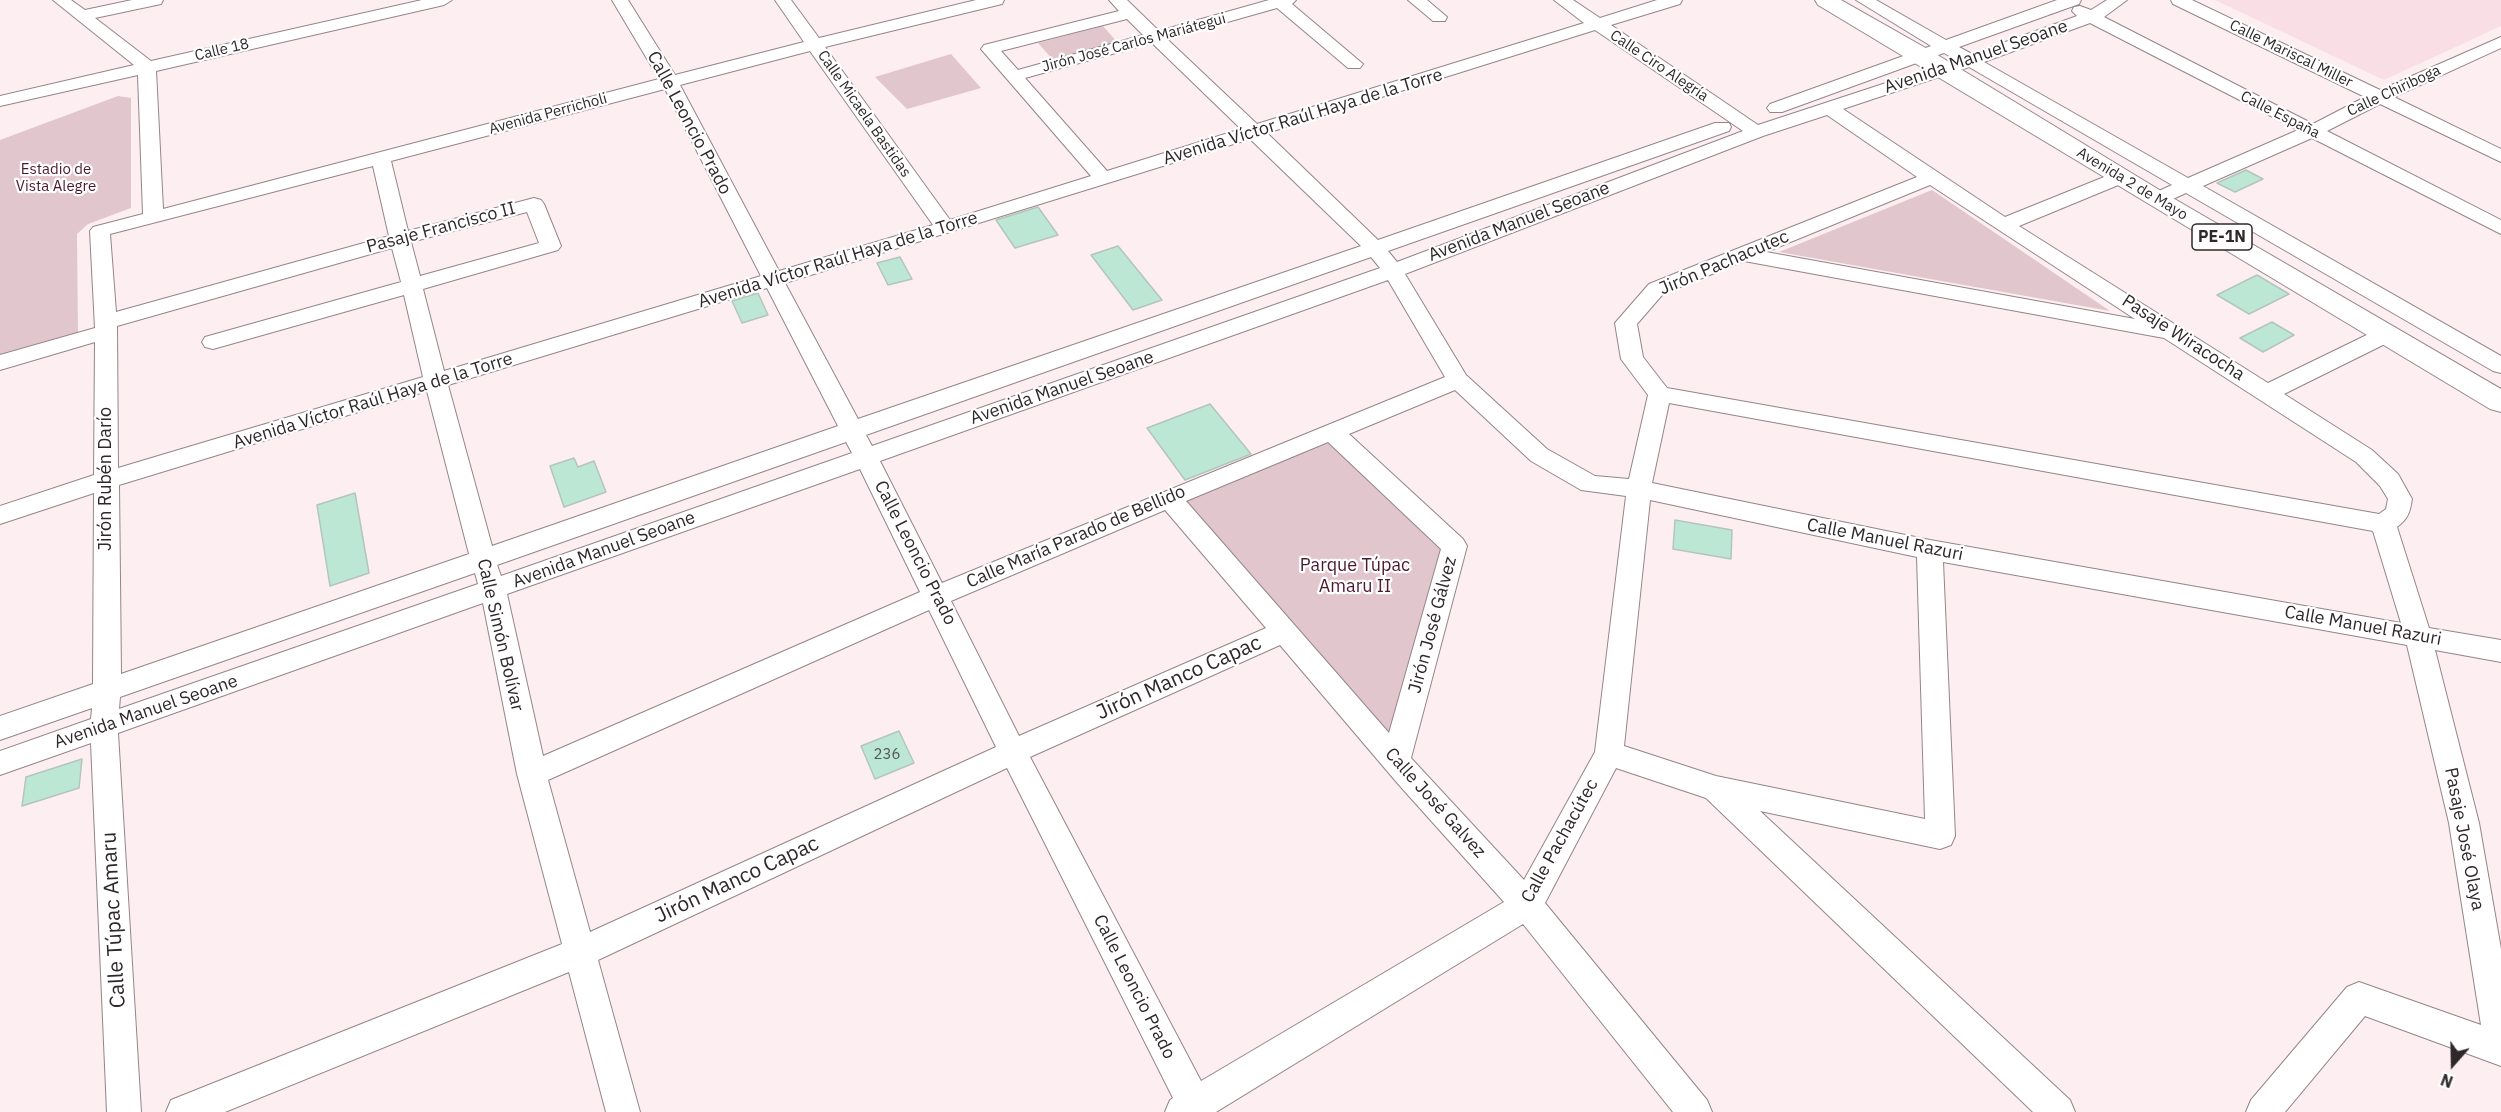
<!DOCTYPE html>
<meta charset="utf-8">
<style>
body{margin:0}
#map{position:relative;width:2501px;height:1112px;overflow:hidden;background:#fdeef2;font-family:"IBM Plex Sans",sans-serif}
canvas{display:block}
.north{position:absolute;left:2423px;top:1034px;width:60px;height:60px;-webkit-text-stroke:4px #fff;paint-order:stroke;rotate:200deg;font-size:16px;font-weight:700;line-height:24px;text-align:center;color:#2f282a}
.north::after{content:'';display:block;margin:auto;width:21px;height:27px;background:#2f282a;clip-path:polygon(50% 0,100% 100%,50% 72%,0 100%)}
</style>
<div id="map">
<canvas width="2501" height="1112"></canvas>
<div class="north">N</div>
</div>
<script>
const ctx = document.querySelector('canvas').getContext('2d');
ctx.lineJoin = 'round';
function fillPath(path, color) { ctx.fillStyle = color; ctx.fill(path, 'evenodd'); }
function trace(path, color, width, dash) { ctx.strokeStyle = color; ctx.lineWidth = width; ctx.lineCap = dash ? 'butt' : 'round'; ctx.setLineDash(dash || []); ctx.stroke(path); }
function write(font, color, halo, rows, align = 'center') {
  ctx.font = font + ' "IBM Plex Sans",sans-serif'; ctx.lineWidth = 4.5; ctx.setLineDash([]); ctx.textBaseline = 'middle'; ctx.strokeStyle = halo; ctx.fillStyle = color; for (const [text, x, y, turn = 0] of rows) {
    ctx.save(); ctx.translate(x, y); ctx.rotate((+turn || 0) * Math.PI / 180); ctx.textAlign = isNaN(turn) ? turn : align; if (halo) ctx.strokeText(text, 0, 0); ctx.fillText(text, 0, 0); ctx.restore();
  }
}
fillPath(new Path2D(`
 M2215,0H2501V26L2384,80Z`), '#f9dee5');
fillPath(new Path2D(`
 M1103,26L1118,43L1053,60L1038,43Z
 M951,54L981,88L907,109L875,77Z
 M118,96L131,98V208L88,224L77,234L78,334L0,356V140Z
 M1932,190L2110,311L1779,252Z
 M1328,437L1454,546L1396,761L1173,499Z`), '#e1c6cd');
const building = new Path2D(`
 M2246,170L2263,179L2235,192L2217,183Z
 M1038,207L1058,235L1015,248L996,220Z
 M1118,246L1162,300L1133,310L1091,255Z
 M900,257L912,279L888,285L877,263Z
 M2257,275L2289,294L2249,314L2217,295Z
 M758,293L768,315L742,323L732,301Z
 M2272,322L2294,335L2263,352L2240,338Z
 M1210,404L1251,454L1185,480L1147,428Z
 M574,458L578,467L594,461L606,492L564,507L550,466Z
 M355,493L369,573L330,586L317,505Z
 M1675,520L1732,530L1731,559L1673,549Z
 M899,731L914,763L875,779L861,746Z
 M82,759L79,788L22,806L26,777Z`);
fillPath(building, '#bce7d5');
trace(building, '#b4c5be', 1.5);
const minor = new Path2D(`
 M53,0H71L85,10L132,0H163L161,4L95,18L151,61L422,0H452L444,5L156,71L163,209L659,79L612,0H628L675,75L804,42L775,0H791L819,38L976,0H1004L1002,4L825,47L950,220L1091,176L981,49L984,45L1119,11L1109,0H1127L1159,31L1269,0H1296L1292,4L1363,64L1360,68H1348L1277,8L1167,39L1257,124L1584,23L1554,0H1573L1600,18L1657,0H1682L1680,4L1611,25L1758,125L1956,60L1944,53L1782,112H1770L1767,108L1770,104L1931,46L1856,0H1876L1946,40L2057,0H2081L2079,4L1959,47L1972,54L2077,16L2072,11L2074,7L2080,6L2091,10L2107,0H2127L2104,17L2313,124L2365,97L2173,4L2171,0H2192L2380,90L2501,37V48L2394,97L2501,149V162L2380,104L2327,131L2501,220V234L2312,138L2203,186L2501,356V373L2493,371L2186,193L2164,203H2150L2147,199L2150,195L2172,185L1969,67L1843,109L2005,217L2114,173H2128L2131,177L2128,181L2019,226L2268,383L2379,329L2387,327L2395,329L2398,334L2395,339L2284,394L2372,450L2398,474L2412,499C2410,512 2408,519 2397,527L2429,628L2501,640V662L2435,650L2479,823L2501,949V1066L2365,1016L2285,1112H2246L2251,1100L2347,987L2359,982L2481,1025L2449,823L2407,645L1943,562L1955,836L1951,845L1940,849L1760,811L2070,1100L2075,1112H2033L1706,798L1616,768L1545,903L1707,1100L1712,1112H1673L1523,924L1216,1112H1165L1170,1100L1173,1098L1007,768L598,960L640,1112H606L569,972L225,1112H166L171,1100L562,944L517,774L483,603L118,733L141,1112H107L91,743L0,775V751L91,719L92,708L0,740V716L93,684L94,493L0,524V506L94,475L95,342L0,370V355L95,328L90,231L93,227L143,214L138,75L0,106V96L134,65ZM1127,19L1143,35L1018,70L1001,51ZM2090,23L2298,130L2188,178L1984,62ZM1595,30L1743,131L1397,262L1388,251L1729,131L1731,127L1729,123H1715L1378,240L1267,133ZM1152,43L1241,129L1107,171L1025,78ZM810,51L933,225L779,271L680,85ZM665,89L761,276L444,371L423,289L558,250L561,246L544,204L541,200L534,198L408,231L391,161ZM1827,115L1917,177L1649,284L1615,323L1621,359L1648,395L1629,479L1595,476L1547,449L1466,375L1405,274L1763,136ZM1250,139L1361,246L858,419L785,283ZM373,166L389,236L116,312L110,234ZM1930,185L2135,319L1766,252ZM527,212L539,243L420,276L411,242ZM392,248L401,282L205,337L202,342L205,347L213,349L404,295L423,377L118,468L117,326ZM1371,257L1380,268L872,446L866,435ZM1744,261L2164,338L2356,462L2380,486L2388,499L2386,509L2379,514L1667,388L1643,357L1637,324L1663,294ZM1388,280L1445,377L942,583L880,461ZM767,288L838,426L492,546L448,385ZM1455,390L1531,461L1581,490L1626,496L1595,752L1524,880L1411,758L1467,546L1463,539L1349,434ZM427,391L469,554L121,674L119,485ZM1669,403L2373,531L2401,623L1930,540L1652,483ZM846,442L852,453L501,576L497,565ZM1328,442L1441,549L1389,733L1186,501ZM860,469L920,592L543,756L507,594ZM1650,500L1917,557L1925,819L1716,776L1624,746ZM1165,510L1266,628L1019,736L951,601ZM475,573L478,584L119,709L120,697ZM929,610L996,747L590,932L548,780ZM1280,645L1399,785L1504,902L1201,1081L1030,757Z
 M1408,0H1427L1447,17L1445,21H1433Z`);
const highway = new Path2D(`
 M1815,0H1841L1931,51L2166,194L2501,389V412L2490,409L1818,5Z`);
trace(minor, '#958589', 2);
trace(highway, '#958589', 2);
fillPath(minor, '#fff');
fillPath(highway, '#fff');
write('15px', '#2f282a', '#fff', [
 ["Jirón José Carlos Mariátegui",1134,43,-15],
 ["Calle 18",222,50,-13],
 ["Calle Mariscal Miller",2291,54,26],
 ["Calle Ciro Alegría",1659,66,34],
 ["Calle Chiriboga",2394,91,-25],
 ["Avenida Perricholi",548,114,-15],
 ["Calle Micaela Bastidas",864,114,55],
 ["Calle España",2280,115,27],
 ["Avenida 2 de Mayo",2132,184,31]
]);
write('15px', '#4c192c', '#fff', [
 ["Estadio de",56,170],
 ["Vista Alegre",56,187]
]);
write('15px', '#525855', null, [
 ["236",887,755]
]);
for (const [x, y, w] of [
 [2222,237,60]
]) { const box = new Path2D(); box.roundRect(x - w / 2, y - 13, w, 26, 4.5); ctx.fillStyle = '#fff'; ctx.fill(box); trace(box, '#2f282a', 1.5); }
write('bold 16px', '#2f282a', null, [
 ["PE-1N",2222,237]
]);
write('18px', '#2f282a', '#fff', [
 ["Avenida Manuel Seoane",1976,57,-19],
 ["Avenida Víctor Raúl Haya de la Torre",1303,117,-17],
 ["Calle Leoncio Prado",689,123,62],
 ["Avenida Manuel Seoane",1519,222,-21],
 ["Pasaje Francisco II",441,228,-15],
 ["Avenida Víctor Raúl Haya de la Torre",838,260,-17],
 ["Jirón Pachacutec",1724,263,-23],
 ["Pasaje Wiracocha",2183,338,33],
 ["Avenida Manuel Seoane",1062,388,-19],
 ["Avenida Víctor Raúl Haya de la Torre",373,401,-17],
 ["Jirón Rubén Darío",106,479,-90],
 ["Calle María Parado de Bellido",1076,537,-23],
 ["Calle Manuel Razuri",1885,540,11],
 ["Avenida Manuel Seoane",604,550,-20],
 ["Calle Leoncio Prado",915,553,63],
 ["Jirón José Gálvez",1433,625,-75],
 ["Calle Manuel Razuri",2363,626,10],
 ["Calle Simón Bolívar",500,635,77],
 ["Avenida Manuel Seoane",146,712,-19],
 ["Calle José Galvez",1435,803,48],
 ["Pasaje José Olaya",2464,839,79],
 ["Calle Pachacútec",1560,841,-61],
 ["Calle Leoncio Prado",1134,987,63]
]);
write('18px', '#4c192c', '#fff', [
 ["Parque Túpac",1355,566],
 ["Amaru II",1355,587]
]);
write('21px', '#2f282a', '#fff', [
 ["Jirón Manco Capac",1179,678,-24],
 ["Jirón Manco Capac",737,880,-25],
 ["Calle Túpac Amaru",114,920,-93]
]);
</script>
